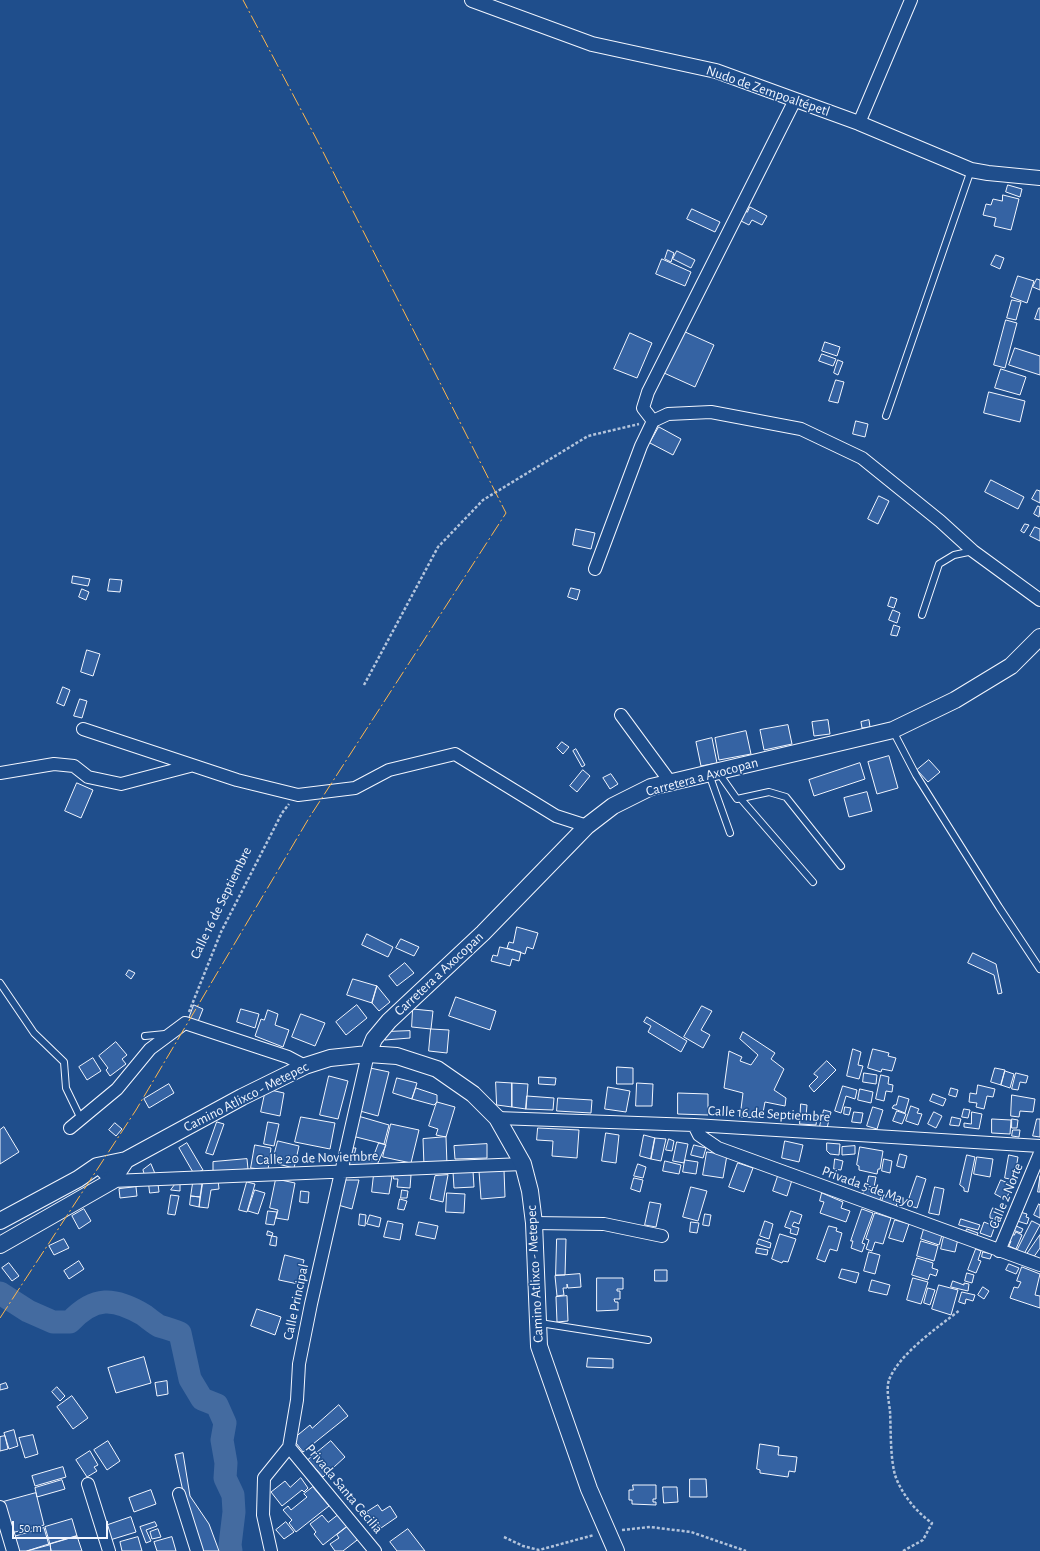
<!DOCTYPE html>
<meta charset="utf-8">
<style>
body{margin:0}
#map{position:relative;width:1040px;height:1551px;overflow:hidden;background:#1f4e8c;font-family:"Alegreya Sans",sans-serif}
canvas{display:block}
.scale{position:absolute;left:12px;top:1521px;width:96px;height:18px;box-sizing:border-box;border:2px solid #f2f6ff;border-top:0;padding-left:5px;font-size:12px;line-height:14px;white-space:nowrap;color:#f2f6ff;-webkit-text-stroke:3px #1f4e8c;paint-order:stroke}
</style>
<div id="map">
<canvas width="1040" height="1551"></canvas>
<div class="scale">50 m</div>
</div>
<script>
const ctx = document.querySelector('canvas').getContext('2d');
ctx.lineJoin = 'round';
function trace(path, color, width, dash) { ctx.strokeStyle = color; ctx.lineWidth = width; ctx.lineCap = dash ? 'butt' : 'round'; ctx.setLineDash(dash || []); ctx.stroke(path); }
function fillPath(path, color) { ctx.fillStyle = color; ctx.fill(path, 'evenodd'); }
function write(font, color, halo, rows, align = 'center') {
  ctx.font = font + ' "Alegreya Sans",sans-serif'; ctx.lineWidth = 3; ctx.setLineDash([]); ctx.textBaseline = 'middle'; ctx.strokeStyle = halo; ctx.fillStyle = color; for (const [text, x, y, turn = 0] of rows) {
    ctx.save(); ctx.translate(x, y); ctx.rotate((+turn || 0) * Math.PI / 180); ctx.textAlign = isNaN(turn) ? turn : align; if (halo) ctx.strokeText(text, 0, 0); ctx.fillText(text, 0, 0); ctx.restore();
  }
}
trace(new Path2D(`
 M0,1293L28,1311L53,1322H70C94,1296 114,1297 144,1315C149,1319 154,1323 159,1326C166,1328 173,1330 180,1333L190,1379L202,1399L217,1405L225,1423L222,1440L226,1463L225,1478L233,1495L234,1512L230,1545L231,1551`), '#446ba0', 23);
const building = new Path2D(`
 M1008,185L1022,189L1020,197L1006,192Z
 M1003,195L1019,199L1011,230L994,226L996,218L983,215L986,204L991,205L993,199L1002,201Z
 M750,207L767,216L762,225L752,220L749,225L739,220L745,211L747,212Z
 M692,209L720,222L715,232L687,219Z
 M668,250L674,253L671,262L665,259Z
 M677,251L695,260L691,268L673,259Z
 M996,255L1004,258L1000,269L991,265Z
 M662,259L691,272L685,286L656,274Z
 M1018,276L1034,281L1027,303L1011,297Z
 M1037,279L1040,280V290L1033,287Z
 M1012,300L1021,302L1016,320L1007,318Z
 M1039,308H1040V320L1035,319Z
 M1006,320L1017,323L1005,368L994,365Z
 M683,331L714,345L695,387L664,373Z
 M630,333L652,343L637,378L614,369Z
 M825,342L840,347L837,356L822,351Z
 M1015,348L1040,356V375L1009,365Z
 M822,354L836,359L833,366L819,361Z
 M838,360L843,362L838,375L834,373Z
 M1001,369L1026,377L1020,395L995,388Z
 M836,380L844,382L838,403L829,401Z
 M989,392L1025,401L1020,422L984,413Z
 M856,421L868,424L865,437L853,434Z
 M659,427L681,439L673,455L650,443Z
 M991,480L1024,497L1018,509L985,492Z
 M1037,490L1040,491V503L1032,499Z
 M879,496L889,501L878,524L868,519Z
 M1038,506L1040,507L1039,517L1034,514Z
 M1025,524L1029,525L1024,533L1021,531Z
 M1035,527L1040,529V541L1030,536Z
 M576,529L595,533L591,549L573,545Z
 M73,576L90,579L88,586L72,583Z
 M110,579L122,580L120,592L108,591Z
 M571,588L580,590L577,600L568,597Z
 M82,589L89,592L86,600L79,597Z
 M891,597L897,599L894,608L888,606Z
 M893,610L900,613L897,623L889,620Z
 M894,625L900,627L897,636L891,635Z
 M87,650L100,654L93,676L81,672Z
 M63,687L70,690L64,706L57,703Z
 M80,699L87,701L82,718L74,716Z
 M828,720L830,734L814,736L812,722Z
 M869,720L870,727L862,728L861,722Z
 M788,725L792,744L764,750L760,730Z
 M746,731L751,754L719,760L715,738Z
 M712,738L717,763L701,766L696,742Z
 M562,742L569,747L563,754L557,748Z
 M576,749L585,765L582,767L573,751Z
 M889,756L898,788L877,794L868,762Z
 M929,760L940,772L928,782L917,770Z
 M860,763L865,779L814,796L809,780Z
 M583,770L590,776L577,792L570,786Z
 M611,774L618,784L610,789L603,778Z
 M77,783L93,790L81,818L65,811Z
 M867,792L872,811L849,817L844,798Z
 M517,927L538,933L533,949L527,947L525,954L507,948L509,942L513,943Z
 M367,934L393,947L388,957L362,945Z
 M401,939L419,947L414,956L396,948Z
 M500,947L521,952L519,961L512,959L510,966L491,961L493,955L497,956Z
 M973,953L996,964L1002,993L998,994L994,975L968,963Z
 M405,963L414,973L397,986L389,976Z
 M129,970L135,973L131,979L126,975Z
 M353,979L377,986L372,1003L347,995Z
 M377,986L390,1002L379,1011L372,1003Z
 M456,997L496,1011L490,1030L449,1016Z
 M194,1005L203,1009L197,1024L188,1021Z
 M357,1005L367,1018L346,1035L336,1022Z
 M702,1006L712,1011L701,1030L710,1035L703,1048L684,1037Z
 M241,1009L259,1014L255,1028L237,1022Z
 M413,1009L433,1011L431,1029L412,1027Z
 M268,1010L278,1014L275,1025L289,1030L283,1047L255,1036L261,1019L264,1020Z
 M301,1014L325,1023L315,1046L292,1037Z
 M647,1017L687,1041L681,1052L648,1032L651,1026L644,1022Z
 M431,1029L449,1030L447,1053L429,1051Z
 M410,1031V1038L385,1040L384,1032Z
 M743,1032L775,1053L771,1059L784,1069L774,1090L786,1098L785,1106L765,1102L762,1118L740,1117L743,1093L724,1088L729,1051L742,1057L740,1061L751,1065L758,1055L740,1039Z
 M116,1042L127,1055L122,1059L126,1064L110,1076L106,1070L108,1068L99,1056Z
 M853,1049L861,1052L858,1065L863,1066L859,1079L847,1076Z
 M873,1049L889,1053L888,1056L896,1058L892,1071L882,1069L881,1072L868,1068Z
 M93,1058L101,1071L87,1080L79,1067Z
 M827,1061L836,1070L814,1092L809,1086L818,1077L814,1074Z
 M617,1067L633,1068V1084H617Z
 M370,1068L389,1072L378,1116L360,1111Z
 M995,1068L1005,1070L1001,1085L991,1082Z
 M1005,1071L1014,1074L1010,1088L1001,1085Z
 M864,1073L877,1075L876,1084L863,1082Z
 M1016,1073L1028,1076L1026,1083L1020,1082L1018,1090L1012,1089Z
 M881,1075L889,1077L888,1084L893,1085L892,1092L886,1091L884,1101L876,1099Z
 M329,1076L348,1081L338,1119L320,1115Z
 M539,1077L556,1078L555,1085L539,1084Z
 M397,1078L417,1083L412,1099L393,1093Z
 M496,1082L512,1083V1107L497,1105Z
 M512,1083L528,1084L526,1109L512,1107Z
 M637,1083L653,1084L652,1106H636Z
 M169,1084L174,1093L149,1108L144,1099Z
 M978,1085L995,1089L993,1097L987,1096L984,1109L976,1107L977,1103L969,1102L970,1093L976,1094Z
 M843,1086L857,1090L855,1099L846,1096L841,1113L835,1111Z
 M608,1087L630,1091L626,1112L605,1109Z
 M416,1088L437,1095V1102L434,1105L412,1099Z
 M951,1088L958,1090L956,1097L949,1095Z
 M266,1089L284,1093L280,1116L261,1112Z
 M860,1089L873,1092L871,1103L858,1100Z
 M678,1093L708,1094V1115L678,1114Z
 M933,1094L946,1099L943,1106L930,1101Z
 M1012,1095L1035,1099L1033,1112L1020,1111L1019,1117L1011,1116Z
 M527,1096L554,1098L553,1110L526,1109Z
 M899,1096L909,1099L905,1113L892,1108L894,1105H896Z
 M558,1098L592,1100L591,1113L557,1111Z
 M437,1102L455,1107L446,1137L436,1135L438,1129L429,1126Z
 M801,1104L807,1105L806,1116L817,1117L816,1125L800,1124Z
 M911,1106L919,1109L917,1113L922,1114L918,1125L906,1121Z
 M845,1107L851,1108L849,1115L844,1114Z
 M873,1107L883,1110L877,1129L867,1126Z
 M964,1109L970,1110L968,1118L962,1117Z
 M824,1110L831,1112L827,1128L820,1126Z
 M897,1111L906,1114L902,1124L893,1121Z
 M854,1112L863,1113L861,1123L852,1122Z
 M934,1112L942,1116L936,1128L928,1124Z
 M972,1112L982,1114L979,1129L964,1127V1123L971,1124Z
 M358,1116L389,1125L384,1144L352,1136Z
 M301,1117L335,1123L330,1149L295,1142Z
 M952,1117L961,1119L959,1126L950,1125Z
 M992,1119L1011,1120L1010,1134L992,1133Z
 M1012,1119L1018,1120L1017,1128H1012Z
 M1037,1119H1040V1137L1033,1136Z
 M217,1122L224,1124L213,1155L206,1153Z
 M268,1122L279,1124L274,1146L264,1144Z
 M115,1123L122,1129L116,1136L109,1130Z
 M391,1124L419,1130L411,1163L383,1157Z
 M4,1127L19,1152L0,1164V1130Z
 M538,1128L579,1130L577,1158L552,1156L553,1141L537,1140Z
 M1013,1130H1020L1019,1137L1012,1136Z
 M606,1133L619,1135L616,1163L602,1161Z
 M644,1135L655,1138L651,1159L640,1156Z
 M446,1137L447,1165L424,1166L423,1139Z
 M655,1138L666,1139L661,1161L651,1159Z
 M669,1139L674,1141L672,1151L666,1150Z
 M278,1141L299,1146L294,1168L278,1164L279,1157L274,1156Z
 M785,1141L803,1145L799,1162L782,1158Z
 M677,1142L688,1144L684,1163L673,1161Z
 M187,1143L203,1170L194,1174L179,1148Z
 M379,1143L386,1145L377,1165L345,1166L348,1148H356L353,1159H372Z
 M827,1143L840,1144L839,1155L830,1154L827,1151Z
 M487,1144V1158L455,1159L454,1146Z
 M255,1145L271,1148L268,1170L251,1168Z
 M694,1145L706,1148L703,1158L691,1155Z
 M855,1146V1154L842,1155V1147Z
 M860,1147L883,1151L880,1169H878L877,1174L859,1170V1166L857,1165Z
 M707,1152L727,1155L723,1178L703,1175Z
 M900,1154L907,1156L904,1168L897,1166Z
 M967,1155L975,1157L968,1192L964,1191V1188L960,1185Z
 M1009,1155L1018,1157L1014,1180L1005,1178Z
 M977,1157L993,1159L990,1177L974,1174Z
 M247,1159L248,1169L213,1172V1162Z
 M835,1159L843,1161L841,1170L834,1169Z
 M884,1159L892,1161L890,1173L882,1171Z
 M685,1160L698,1162L696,1174L683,1172Z
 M665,1161L681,1165L679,1174L663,1171Z
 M738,1163L753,1168L744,1192L729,1187Z
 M151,1164L156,1176L145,1177L143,1170Z
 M638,1164L646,1167L643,1178L634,1176Z
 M504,1170L505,1197L481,1199L479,1171Z
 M473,1171L474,1187L454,1188L453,1172Z
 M394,1173L411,1175L410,1188L397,1187L398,1179H394Z
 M374,1174L392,1176L389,1194L372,1192Z
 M448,1175L443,1202L430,1199L435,1176Z
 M778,1176L792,1180L787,1196L773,1191Z
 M869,1176L876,1177L874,1187L867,1186Z
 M917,1176L926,1179L917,1208L907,1205Z
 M1040,1176V1192H1038Z
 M634,1178L643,1180L640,1192L631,1189Z
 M218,1179L219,1189L211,1190L208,1208L199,1207L203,1180Z
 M276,1179L295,1183L288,1220L276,1218L278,1210L270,1208Z
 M344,1180H359L352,1209L338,1205Z
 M1001,1180L1012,1185L1006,1200L995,1194Z
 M247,1182L255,1184L247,1212L239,1210Z
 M176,1183H180V1191L171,1190Z
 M193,1183L202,1184L200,1197L191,1196Z
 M149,1184H158L159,1192L150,1193Z
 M136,1187L137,1196L120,1198L119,1189Z
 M691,1187L707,1191L698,1221L683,1217Z
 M935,1187L944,1189L939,1215L929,1213Z
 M865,1188L882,1193L879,1203L862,1198Z
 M255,1190L265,1193L258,1214L248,1211Z
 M402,1190L408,1191L407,1198H401Z
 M301,1191L309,1192L308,1203L300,1202Z
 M447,1193L465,1194L464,1213L446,1212Z
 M822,1193L843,1202L841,1208L850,1211L846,1222L820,1213L824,1202L820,1201Z
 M171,1195L179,1196L175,1215L168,1214Z
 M884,1195L898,1200L895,1209L881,1204Z
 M191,1196L200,1197L199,1207L190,1205Z
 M400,1199L407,1201L404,1210L398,1209Z
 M650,1202L661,1204L656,1227L645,1225Z
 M1039,1204L1040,1205V1218L1034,1215Z
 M993,1208L998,1210L996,1219L990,1218V1215Z
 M84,1209L91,1221L79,1229L72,1216Z
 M862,1209L873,1213L862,1243L865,1244L862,1252L851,1248L853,1241H851Z
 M268,1211L277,1212L274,1225L266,1224Z
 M791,1211L802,1215L799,1224L794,1222L792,1226L799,1228L797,1235L790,1233L791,1229L785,1227Z
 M1020,1212L1027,1214L1026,1217L1029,1218L1027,1224L1017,1221Z
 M875,1213L891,1218L883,1244L875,1242L872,1251L866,1249L869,1240L866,1239Z
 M360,1214L366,1215L365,1226L359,1225Z
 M705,1214L711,1215L709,1226L703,1225Z
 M370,1215L381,1218L379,1227L367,1224Z
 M961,1219L980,1225L978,1230L959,1225Z
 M895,1220L909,1224L903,1242L889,1238Z
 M388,1221L403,1224L400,1240L384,1237Z
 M765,1221L773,1224L769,1239L760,1236Z
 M990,1221L996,1223L991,1237L980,1233L984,1222L989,1224Z
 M1032,1221L1040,1225L1024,1254L1017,1251Z
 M419,1222L438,1226L435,1239L416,1235Z
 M691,1222L699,1223L697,1233L690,1232Z
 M1014,1225L1023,1229L1021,1233L1013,1230Z
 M829,1226L837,1228L836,1231L842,1233L837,1251L830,1249L825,1262L817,1259Z
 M924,1229L942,1235L939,1245L921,1239Z
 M967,1229L978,1233L975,1240L964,1236Z
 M268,1231L273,1233L272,1236L267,1235Z
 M1016,1232L1022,1235L1016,1249L1009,1246L1011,1241L1007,1240L1009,1234L1014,1235Z
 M780,1234L796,1239L788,1262L783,1261L782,1263L772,1259Z
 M1040,1235V1248L1033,1258L1027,1254Z
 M272,1236L277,1237L276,1246L270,1245Z
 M944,1236L958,1239L955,1252L941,1249Z
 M64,1239L69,1248L54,1255L49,1246Z
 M557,1239H566L565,1275H556Z
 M759,1239L771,1243L770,1248L757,1244Z
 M921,1241L938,1246L934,1261L917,1256Z
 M757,1248L768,1250L767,1255L756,1253Z
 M976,1249L981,1251L978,1260L981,1261L976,1273L968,1270Z
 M869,1252L880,1255L875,1274L864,1271Z
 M983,1252L992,1254L990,1259L982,1257Z
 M285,1255L304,1260L298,1284L279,1280Z
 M917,1258L933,1263L932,1268L938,1270L936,1276L930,1274L928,1280L912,1275Z
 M79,1261L84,1269L69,1279L64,1271Z
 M9,1263L19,1276L12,1281L2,1268Z
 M1009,1264L1019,1268L1016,1274L1006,1270Z
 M1022,1267L1040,1274L1035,1295L1040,1296V1308L1010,1298L1014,1287L1018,1288L1021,1282L1017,1281Z
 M842,1269L859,1273L856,1283L839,1278Z
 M655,1270H667V1281H655Z
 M967,1273L974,1275L972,1283L965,1281Z
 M580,1274L581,1287L568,1288L567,1284V1288H563L564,1295L557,1296L555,1276Z
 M597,1278H623V1289H617V1291H620V1299H614L615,1302H618V1310L597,1311Z
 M913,1278L928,1282L921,1304L907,1300Z
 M872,1280L890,1285L887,1295L869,1291Z
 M953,1281L964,1285V1283L969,1284L968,1291L951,1287Z
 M939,1285L958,1290L951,1315L932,1309Z
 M983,1287L989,1291L984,1299L978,1295Z
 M928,1288L935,1290L930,1305L924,1303Z
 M962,1292L975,1295L973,1301L966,1299L965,1304L959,1302Z
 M567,1296L568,1321L557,1322L556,1297Z
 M257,1309L281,1317L275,1335L251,1326Z
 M144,1357L151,1383L116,1393L108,1368Z
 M588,1358L613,1359V1368L587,1367Z
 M167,1381L168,1394L157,1396L155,1383Z
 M6,1383L8,1388L0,1390V1385Z
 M57,1387L65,1396L60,1401L52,1392Z
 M72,1396L88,1418L73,1429L57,1407Z
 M339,1405L348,1416L303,1452L293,1439L310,1425L312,1428Z
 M14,1430L18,1446L9,1449L4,1433Z
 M33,1435L38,1454L25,1458L19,1438Z
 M5,1436L8,1449L0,1451V1437Z
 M108,1441L120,1461L107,1470L94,1450Z
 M331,1441L345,1457L323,1477L308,1460Z
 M760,1444L779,1447L778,1455L797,1457L795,1472L789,1471L788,1477L760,1473V1470L757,1469Z
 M90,1451L98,1465L94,1467L97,1471L87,1477L76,1460Z
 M183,1453L190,1496L209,1524L219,1551H200L184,1496L175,1455Z
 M63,1467L66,1477L35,1486L32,1476Z
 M301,1478L308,1488L304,1492L302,1490L282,1506L271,1492L285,1481L290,1487Z
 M690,1479H706L707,1497H690Z
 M62,1480L65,1489L37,1497L35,1488Z
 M633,1485H656V1499H653V1502H656V1505L632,1504V1500H629V1490H633Z
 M313,1487L329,1506L296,1532L289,1523L292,1520L283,1510L288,1506L291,1510L307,1497L304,1494Z
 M663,1487H677L678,1502L664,1503Z
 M151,1490L156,1504L134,1512L129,1498Z
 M36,1493L44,1525L11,1533L3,1502Z
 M378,1505L382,1511L390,1506L397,1517L381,1528L375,1520L373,1521L367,1512Z
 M342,1512L351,1523L323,1545L314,1534L316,1532L310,1524L322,1515L328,1522Z
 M131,1517L136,1532L110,1540L105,1526Z
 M72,1519L77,1536L50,1544L45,1527Z
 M155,1522L157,1526L146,1530L151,1541L146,1543L140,1527Z
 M286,1522L294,1532L284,1539L276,1530Z
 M351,1524L361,1537L343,1551H335L330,1544L339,1538L337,1535Z
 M44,1528L49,1545L27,1551H14L10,1538Z
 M158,1529L161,1537L152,1539L150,1532Z
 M408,1529L425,1551H397L390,1542Z
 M77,1536L82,1551H51L50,1544Z
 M138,1537L142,1551H122L120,1542Z
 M172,1537L176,1551H157L154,1542Z
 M50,1544L51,1551H27Z`);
fillPath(building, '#3563a3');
trace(building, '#f2f6ff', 1);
const service = new Path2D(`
 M886,416L971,170
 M922,615L939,564L954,555L973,551
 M893,731L916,775L999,907L1040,969
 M718,772L737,799L769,792L786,797L841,866
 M709,774L730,833
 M741,799L813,882
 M0,983L34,1033L64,1062L66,1088L81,1119
 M145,1036L165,1034
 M540,1323L648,1340`);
const minor = new Path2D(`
 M859,123L911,0
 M653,421L643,408L648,392L795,100
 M595,569L641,446L653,421L668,414L711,412L801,429L862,458L940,521L973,551L1040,600
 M621,715L671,783
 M83,729L237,780L298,795L355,788L389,770L455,754L556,816L587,826
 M0,773L54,764L74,766L88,777L121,784L190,766
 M497,1118L694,1125L1040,1146
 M694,1125L699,1135L718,1148L1040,1265
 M70,1128L117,1089L150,1049L185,1023L288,1057L305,1066
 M97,1166L112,1181L523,1164
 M534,1223L604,1224L662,1236
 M999,1251L1040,1153
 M289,1447L375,1551
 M88,1484L109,1551
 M179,1494L197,1551
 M0,1507L13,1551
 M271,1551L263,1515L264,1478L289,1447L297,1400L299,1364L311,1304L368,1054`);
const tertiary = new Path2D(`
 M472,0L592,44L716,71L859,123L971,170L988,173L1040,178`);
const secondary = new Path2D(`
 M368,1054L374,1039L389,1021L483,933L587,826L613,806L651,787L893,730L955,700L1011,666L1040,637
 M0,1221L78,1179L97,1166L126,1160L242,1097L305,1066L330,1058L368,1054L397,1056L437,1069L473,1094L497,1118L523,1164L530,1191L534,1223L539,1346L589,1489L616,1551
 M0,1245L112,1181L126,1160`);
trace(service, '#f2f6ff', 8);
trace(minor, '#f2f6ff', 14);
trace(tertiary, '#f2f6ff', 16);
trace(secondary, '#f2f6ff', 18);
trace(new Path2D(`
 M364,685L438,547L483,500L588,436L639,424
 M189,1012L221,932L282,813L289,804
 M622,1530L650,1527L691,1532L746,1551
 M504,1537L523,1546L539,1550L594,1535
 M903,1551L923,1540L932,1523C916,1512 901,1493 895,1475C890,1456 891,1430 890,1411C889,1403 886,1388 889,1380C899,1354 938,1327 960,1310`), '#b3c4dc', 2.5, [3, 2]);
trace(service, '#1f4e8c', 6);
trace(minor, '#1f4e8c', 12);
trace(tertiary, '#1f4e8c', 14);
trace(secondary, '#1f4e8c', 16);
trace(new Path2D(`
 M0,1318L136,1110L309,818L506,513L317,140L243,0`), '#ffb74d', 1, [14, 3, 2, 3]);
write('14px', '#f2f6ff', '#1f4e8c', [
 ["Nudo de Zempoaltépetl",768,91,19],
 ["Carretera a Axocopan",702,777,-15],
 ["Calle 16 de Septiembre",221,903,-64],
 ["Carretera a Axocopan",439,974,-43],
 ["Camino Atlixco - Metepec",246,1097,-27],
 ["Calle 16 de Septiembre",769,1114,3],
 ["Calle 20 de Noviembre",317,1158,-2],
 ["Privada 5 de Mayo",868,1187,20],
 ["Calle 2 Norte",1006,1196,-68],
 ["Camino Atlixco - Metepec",535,1274,-93],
 ["Calle Principal",296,1302,-78],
 ["Privada Santa Cecilia",344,1489,50]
]);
</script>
